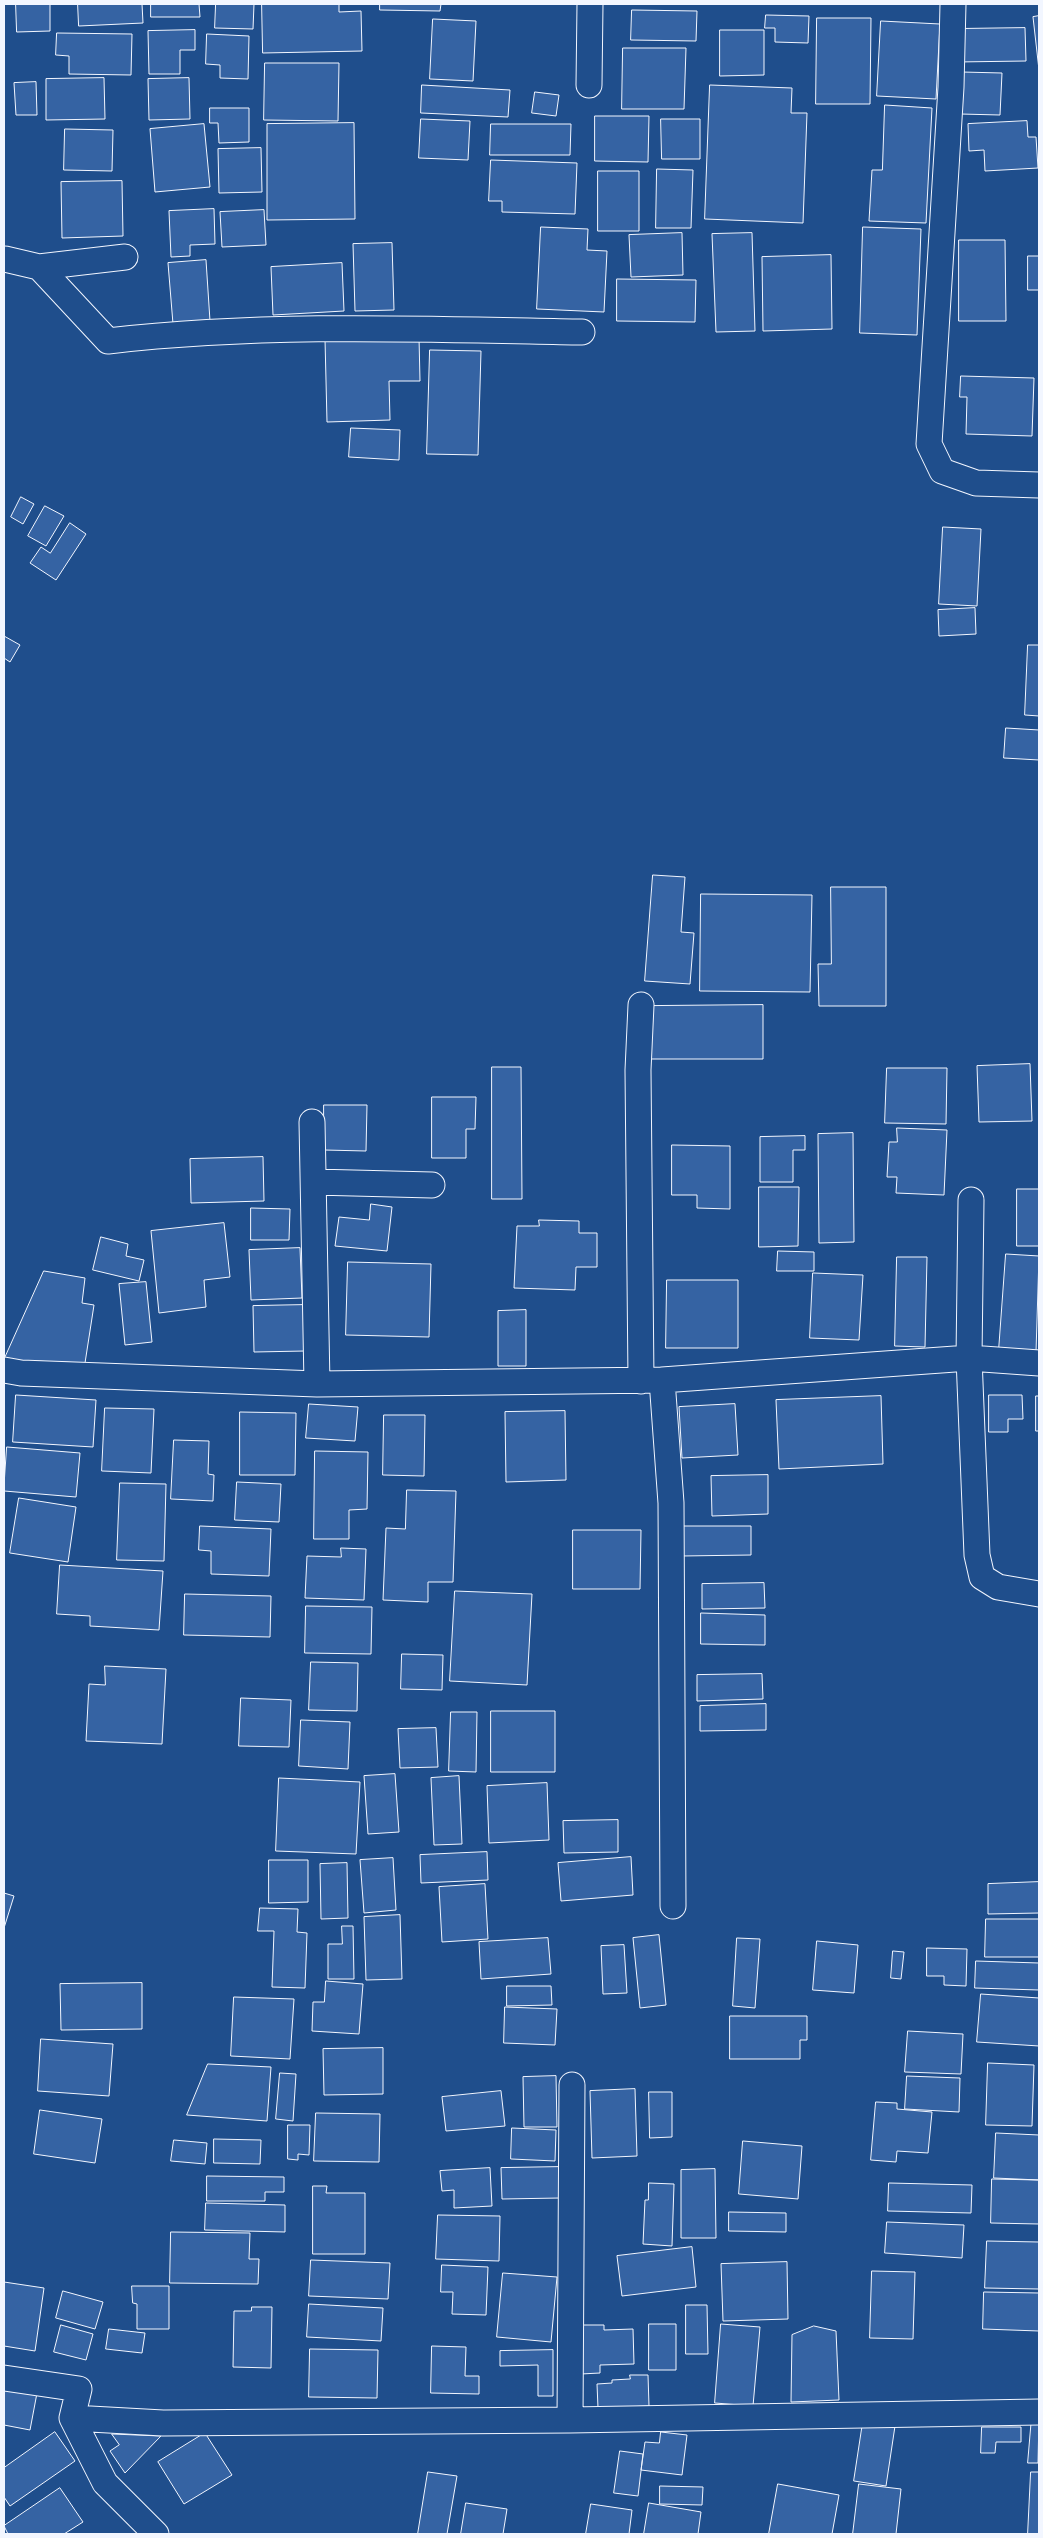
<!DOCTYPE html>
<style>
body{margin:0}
#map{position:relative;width:1043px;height:2538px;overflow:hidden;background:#1f4e8c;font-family:Cabin,sans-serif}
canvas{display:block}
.frame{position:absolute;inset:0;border:5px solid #f2f6ff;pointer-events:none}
</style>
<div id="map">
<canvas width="1043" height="2538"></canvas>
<div class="frame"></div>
</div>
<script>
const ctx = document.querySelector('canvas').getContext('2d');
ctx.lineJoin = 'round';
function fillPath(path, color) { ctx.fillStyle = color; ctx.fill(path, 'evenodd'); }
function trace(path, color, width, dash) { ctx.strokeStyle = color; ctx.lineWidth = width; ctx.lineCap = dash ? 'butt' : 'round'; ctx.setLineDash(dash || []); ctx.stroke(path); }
const building = new Path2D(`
 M16,4H50V31L17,32Z
 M78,4H142L143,23L79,26Z
 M151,4H199L200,17H151Z
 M216,4H254L253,29L215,28Z
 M262,4H339V12L361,11L362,51L263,53Z
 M380,4H441L440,11L380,10Z
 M632,10L697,11L696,41L631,40Z
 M766,15L809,16L808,43L775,42V28H765Z
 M1039,16V70L1033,17Z
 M817,18H871L870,104H816Z
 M433,19L476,21L473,81L430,79Z
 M881,21L940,24L936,99L877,96Z
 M1025,28L1026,61L956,62L955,29Z
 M195,30V50H180V74H149L148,31Z
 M720,30H764V75L720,76Z
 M57,33L132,34L131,75L69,74V56L56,55Z
 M207,34L249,36L248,79L220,78V65L206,64Z
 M623,48H686L684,109H622Z
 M265,63H339L338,121L264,120Z
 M962,72L1002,73L1000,115L960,114Z
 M104,78L105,119L46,120V79Z
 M189,78L190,119L149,120L148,79Z
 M36,82L37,115H16L14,83Z
 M422,85L510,90L508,117L421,113Z
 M710,85L792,88L791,113H807L803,223L705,219Z
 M535,92L559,95L556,116L532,113Z
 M885,105L932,108L926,223L869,221L872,170H882Z
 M210,108H249V142L219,143L218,123H210Z
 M595,116H649L648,162L595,161Z
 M421,119L470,121L468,160L419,158Z
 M661,119H700V159H662Z
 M1027,121L1028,137H1036L1038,168L985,171L984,150L969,151L968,124Z
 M354,123L355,219L267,220V124Z
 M204,124L210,187L155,192L150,129Z
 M491,124H571L570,155H490Z
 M65,129L113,130L112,171L64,170Z
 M261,148L262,192L219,193L218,149Z
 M491,160L577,163L575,214L502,212V201H489Z
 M657,169L693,170L691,228H656Z
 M598,171H639V231H598Z
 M122,181L123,236L62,238L61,182Z
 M214,209L215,244L190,245V256L171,257L169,211Z
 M264,210L266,245L222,247L220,212Z
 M541,227L588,229L587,250L607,251L604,312L537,309Z
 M863,227L921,229L917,335L860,333Z
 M682,233L683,275L631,277L629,235Z
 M752,233L755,331L716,332L712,234Z
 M959,240H1005L1006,321H959Z
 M392,243L394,310L355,311L353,244Z
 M831,255L832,329L763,331L762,257Z
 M1028,256H1039V290H1028Z
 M206,260L210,321L173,324L168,263Z
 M342,263L344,311L273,315L271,267Z
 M617,279L696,280L695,322L617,321Z
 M419,337L420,381H389L390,420L327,422L325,339Z
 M430,350L481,351L478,455L427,454Z
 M961,376L1034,378L1032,436L966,434L967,397H960Z
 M351,428L400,430L399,460L349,457Z
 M21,497L34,504L23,524L11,517Z
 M45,506L64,516L46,546L28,536Z
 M70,523L86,534L56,580L30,563L41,547L50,553Z
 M943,527L981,529L977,606L939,604Z
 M975,608L976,634L939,636L938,610Z
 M4,636L20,645L10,662L4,658Z
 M1028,645H1039V716L1025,715Z
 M1006,728L1039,730V760L1004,758Z
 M653,875L685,877L681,932L694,933L690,984L645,981Z
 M831,887H886V1006H819L818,964H831Z
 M701,894L812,895L810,992L700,991Z
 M763,1005V1059H651V1006Z
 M1030,1064L1032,1121L979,1122L977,1066Z
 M492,1067H521L522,1199H492Z
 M887,1068H947L946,1124L885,1123Z
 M432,1097H476L475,1129H466V1158H432Z
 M324,1105H367L366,1151L324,1150Z
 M897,1128L947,1130L944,1195L896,1193L897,1177H887L889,1142H897Z
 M853,1133L854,1242L819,1243L818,1134Z
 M805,1136V1150H793V1182H760V1137Z
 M672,1145L730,1146V1209L697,1208V1195H672Z
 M263,1157L264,1201L191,1203L190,1159Z
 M759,1187H799L798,1246L759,1247Z
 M1017,1189H1039V1246H1017Z
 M371,1204L392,1207L387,1251L335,1246L339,1217L369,1220Z
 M251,1208L290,1209L289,1240H251Z
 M539,1220L579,1221V1233H597V1267H576L575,1290L514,1288L517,1226H539Z
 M224,1223L230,1277L204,1280L206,1307L159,1313L151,1231Z
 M101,1237L128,1244L126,1256L144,1260L139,1281L93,1270Z
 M300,1248L302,1298L251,1300L249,1250Z
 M778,1251L814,1252V1271H777Z
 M1006,1254L1039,1256L1036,1352L999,1350Z
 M897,1257H927L925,1347L895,1346Z
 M348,1262L431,1264L429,1337L346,1335Z
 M44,1271L85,1278L82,1303L94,1305L85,1363L4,1360Z
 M813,1273L863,1275L859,1340L810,1338Z
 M667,1280H738V1348H666Z
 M146,1282L152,1342L125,1345L119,1284Z
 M304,1305L305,1351L254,1352L253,1306Z
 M526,1310V1366H498V1311Z
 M16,1395L96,1400L93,1447L13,1442Z
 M989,1395H1022L1023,1419H1008V1432H989Z
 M881,1396L883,1464L779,1469L776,1400Z
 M1036,1396H1039V1431H1036Z
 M309,1404L358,1407L355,1441L306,1438Z
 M735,1404L738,1455L682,1458L679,1407Z
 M105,1408L154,1409L151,1473L102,1471Z
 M565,1411L566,1480L506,1482L505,1412Z
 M240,1412L296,1413L295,1475H240Z
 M384,1415H425L424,1476L383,1475Z
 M174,1440L209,1441L208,1474L214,1475L213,1501L171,1499Z
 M7,1447L80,1453L76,1497L4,1491Z
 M315,1451L368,1452L367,1509L349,1510V1539H314Z
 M768,1475V1514L712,1516L711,1476Z
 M237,1482L281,1484L279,1522L235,1520Z
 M120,1483L166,1484L164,1561L117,1560Z
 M407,1490L456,1491L453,1582H428V1602L383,1600L386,1528L405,1529Z
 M19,1498L76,1507L68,1562L10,1553Z
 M200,1526L271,1529L269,1576L211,1574V1551L199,1550Z
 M681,1526H751V1555L682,1556Z
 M573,1530H641L640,1589H573Z
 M341,1548L366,1549L364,1600L305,1598L307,1556L341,1557Z
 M60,1565L163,1571L159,1630L90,1626V1616L57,1614Z
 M764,1583L765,1608L702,1609V1584Z
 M455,1591L532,1594L527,1685L450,1681Z
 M185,1594L271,1596L270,1637L184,1635Z
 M306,1606L372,1607L371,1654L305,1653Z
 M701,1613L765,1615V1645L701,1644Z
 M402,1654L443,1655L442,1690L401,1689Z
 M311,1662L358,1663L357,1711L309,1710Z
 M105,1666L166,1669L162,1744L86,1741L89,1684L105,1685Z
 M762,1674L763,1699L697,1701V1675Z
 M241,1698L291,1700L289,1747L239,1746Z
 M766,1704V1730L700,1731V1706Z
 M491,1711H555V1772H491Z
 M451,1712H477L476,1772L449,1771Z
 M301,1720L350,1722L348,1769L299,1766Z
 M436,1728L438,1767L400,1768L398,1729Z
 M395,1774L399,1832L368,1834L364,1776Z
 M459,1776L462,1844L434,1845L431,1778Z
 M279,1778L360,1782L356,1854L276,1851Z
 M547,1783L549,1840L489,1843L487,1786Z
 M618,1820V1852L564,1853L563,1821Z
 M487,1852L488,1880L421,1883L420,1855Z
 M631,1857L633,1895L561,1901L558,1863Z
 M393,1858L396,1910L364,1913L360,1860Z
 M269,1860H308V1902L269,1903Z
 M347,1863L348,1918L321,1919L320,1864Z
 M1039,1882V1913L988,1914V1884Z
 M485,1884L488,1939L442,1942L439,1887Z
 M4,1893L14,1896L4,1928Z
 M260,1908L298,1909L297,1932L307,1933L305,1988L272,1987L274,1931H258Z
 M400,1915L402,1979L366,1980L364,1917Z
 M986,1919H1039V1957H985Z
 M342,1926H353L354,1979H328V1944H342Z
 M659,1935L666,2005L640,2008L633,1938Z
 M548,1938L551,1974L481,1979L479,1942Z
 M737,1938L760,1939L755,2008L733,2006Z
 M817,1941L858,1945L854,1993L813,1990Z
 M624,1945L627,1993L603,1994L601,1946Z
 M927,1948L967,1949L966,1986L944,1985V1976H927Z
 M893,1951L904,1952L901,1979L891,1978Z
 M976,1961L1039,1963V1990L975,1988Z
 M326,1981L363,1984L359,2034L312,2031L313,2002H324Z
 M142,1983V2029L61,2030L60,1984Z
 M507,1986H551L552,2005L507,2006Z
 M981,1994L1039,1998V2046L977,2042Z
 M234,1997L294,1999L290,2059L231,2056Z
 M505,2007L557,2009L555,2045L504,2043Z
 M730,2016H807V2040H800V2059H730Z
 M908,2031L963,2034L961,2074L905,2072Z
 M41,2039L113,2044L109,2096L38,2091Z
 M383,2048V2094L324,2095L323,2049Z
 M988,2063L1034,2065L1032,2126L986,2125Z
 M208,2064L271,2067L267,2121L187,2115Z
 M280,2073L296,2074L293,2121L276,2119Z
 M556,2076L557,2127H524L523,2077Z
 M907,2076L960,2078L959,2112L905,2109Z
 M635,2089L637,2156L592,2158L590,2091Z
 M501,2091L505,2126L446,2131L442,2097Z
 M649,2092H672V2137L650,2138Z
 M876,2102L897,2103V2109L932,2112L928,2153L897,2151L896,2162L871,2160Z
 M40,2110L102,2119L95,2163L34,2154Z
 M316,2113L380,2114L379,2162L314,2161Z
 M288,2125H310L309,2155L298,2154V2160L288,2159Z
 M512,2128L556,2130L555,2161L511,2159Z
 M996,2133L1039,2135V2180L994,2178Z
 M214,2139L261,2140L260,2164L214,2163Z
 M174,2140L207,2143L205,2164L171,2161Z
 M743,2141L802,2146L798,2199L739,2194Z
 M560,2167V2198L502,2199L501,2168Z
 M490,2168L492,2206L454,2208V2190L442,2191L440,2171Z
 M715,2169L716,2238H681V2170Z
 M207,2176L284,2177V2192H265V2201H207Z
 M992,2179L1039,2180V2224L991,2223Z
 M649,2183L674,2184L672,2246L643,2244L645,2200H648Z
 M889,2183L972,2185L971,2213L888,2211Z
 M313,2186H327L326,2193H365V2254H313Z
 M206,2203L285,2205V2232L205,2230Z
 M729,2212L786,2213V2232L729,2231Z
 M438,2215L500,2216L499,2261L436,2259Z
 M887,2222L964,2225L962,2258L885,2253Z
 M171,2232L250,2233L249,2259H259L258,2284L170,2283Z
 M987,2241L1039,2242V2289L985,2288Z
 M692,2247L696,2287L622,2296L617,2256Z
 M311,2260L390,2263L388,2299L309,2296Z
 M787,2262L788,2319L723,2321L721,2264Z
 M442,2265L488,2267L486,2315L452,2314L453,2292H441Z
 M872,2271L915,2272L913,2339L870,2338Z
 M503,2273L557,2277L551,2342L497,2337Z
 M4,2282L44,2288L35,2351L4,2346Z
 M132,2286H169V2329H137V2304L133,2303Z
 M63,2291L103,2302L95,2329L56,2318Z
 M984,2292L1039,2293V2331L983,2329Z
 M309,2304L383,2308L381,2341L307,2337Z
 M686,2305H707L708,2354H686Z
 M252,2307H272L271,2368L233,2367L234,2311H251Z
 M649,2324H676V2370H649Z
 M721,2324L760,2327L753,2406L715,2403Z
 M61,2325L93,2334L86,2360L54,2352Z
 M580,2325H604V2330L633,2329L634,2364L600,2365V2373L581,2374Z
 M814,2326L836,2331L839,2400L791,2402L792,2335Z
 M109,2329L145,2333L142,2353L106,2349Z
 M432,2346L466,2347L465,2376H479V2394L431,2393Z
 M310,2349L378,2350L377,2398L309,2397Z
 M553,2350V2396H538V2365L500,2366V2351Z
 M630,2375H648L649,2406L598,2408L597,2384L612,2383V2380L630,2379Z
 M4,2388L37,2393L30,2430L4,2425Z
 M1032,2416L1039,2417L1038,2463H1028Z
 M863,2422L895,2426L886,2486L854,2481Z
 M982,2427H1021V2442H996L995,2453H981Z
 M55,2432L75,2461L10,2506L4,2497V2468Z
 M661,2432L687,2435L682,2475L641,2470L645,2442L659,2443Z
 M205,2433L232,2475L184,2504L158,2462Z
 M112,2434L161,2436L125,2473L110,2451L119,2445Z
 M620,2451L643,2454L638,2496L614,2493Z
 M428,2472L457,2476L447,2534H418Z
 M1031,2472H1039V2534H1028Z
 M778,2484L839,2495L832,2534H769Z
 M859,2484L901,2489L896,2534H853Z
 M660,2486L703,2487L702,2505L660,2504Z
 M60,2488L83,2522L64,2534H8L4,2526Z
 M466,2503L507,2509L503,2534H461Z
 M649,2503L701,2512L698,2534H644Z
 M591,2504L632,2510L629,2534H586Z`);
fillPath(building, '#3563a3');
trace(building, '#f2f6ff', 1);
const street = new Path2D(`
 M953,4L951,87L929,444L942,471L976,483L1039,485
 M589,85L590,4
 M5,259L39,267L125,257
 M39,267L108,341C265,323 424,329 582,332
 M641,1005L638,1070L641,1381
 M312,1122L317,1384
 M314,1182L432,1185
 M971,1200L969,1358L977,1555L982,1577L998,1587L1039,1594
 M4,1370L21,1373L317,1384L662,1380L969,1358L1039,1363
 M662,1380L671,1503L673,1906
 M4,2378L79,2389L72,2418L105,2483L156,2534
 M72,2418L163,2423L570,2420L1039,2412
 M570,2420L572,2085`);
trace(street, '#f2f6ff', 27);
trace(street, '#1f4e8c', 25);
</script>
